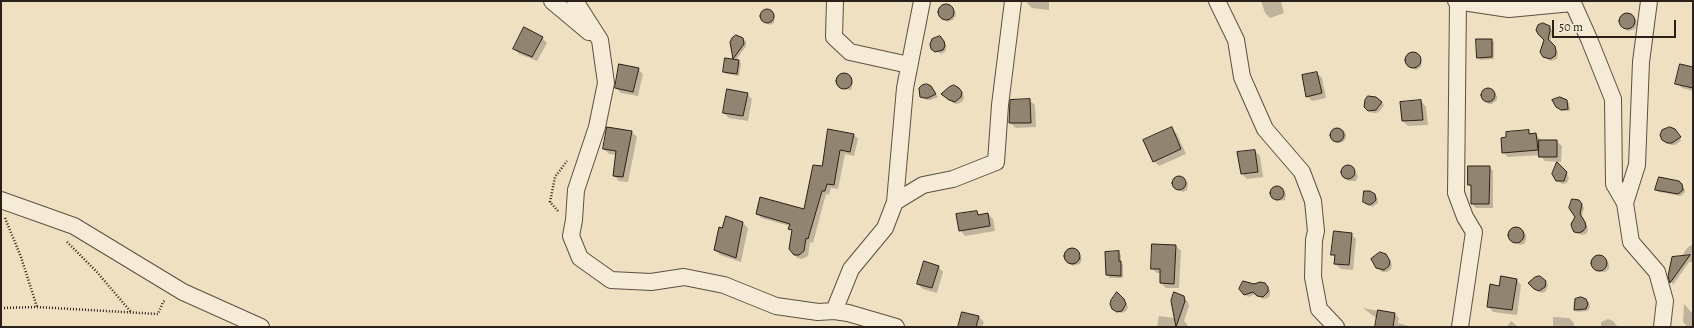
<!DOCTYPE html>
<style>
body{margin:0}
#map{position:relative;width:1694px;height:328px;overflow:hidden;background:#efe0c2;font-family:Alegreya,serif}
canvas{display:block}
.frame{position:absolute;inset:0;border:2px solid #2b2017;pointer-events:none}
.scale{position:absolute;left:1552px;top:20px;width:124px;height:18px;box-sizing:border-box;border:2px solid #2b2017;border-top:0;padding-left:5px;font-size:12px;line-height:14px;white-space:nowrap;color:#2b2017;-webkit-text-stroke:3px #f5ebd7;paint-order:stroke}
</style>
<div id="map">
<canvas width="1694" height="328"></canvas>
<div class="frame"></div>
<div class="scale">50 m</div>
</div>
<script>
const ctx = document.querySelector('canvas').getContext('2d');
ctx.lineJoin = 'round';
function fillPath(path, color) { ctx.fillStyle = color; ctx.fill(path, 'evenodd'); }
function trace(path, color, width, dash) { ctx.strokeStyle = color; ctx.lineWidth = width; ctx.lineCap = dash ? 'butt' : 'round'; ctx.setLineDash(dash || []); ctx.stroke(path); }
fillPath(new Path2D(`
 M1027,1H1049V10L1032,8L1027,3Z
 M1261,1H1281L1284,13L1270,18L1265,13Z
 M948,5L955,11L956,16L953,20L947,22L939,14V10L941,6Z
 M767,10L775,15L774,23L770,25L761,20V14Z
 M1623,15H1630L1636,20L1637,25L1635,29L1628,31L1620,24V19Z
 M1549,27L1552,30V34L1550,42L1557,50L1558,54L1557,59L1551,61L1545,57V40Z
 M542,38L547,43L537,61L519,54L514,48Z
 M743,39L746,41V46L736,60L734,58Z
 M942,39L946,45V51L941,54L934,50Z
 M1491,40L1494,42V59L1480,60L1478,57Z
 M1412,54H1416L1422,63L1421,67L1416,70L1412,68L1406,62L1408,56Z
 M739,61L741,63L739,76L726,74L724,71Z
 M1693,68V91L1682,88L1676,83Z
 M638,69L643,74L638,96L621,93L616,88Z
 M1317,73L1322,78L1326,98L1312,101L1307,96Z
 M843,75L851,80L853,83L851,90L842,89L837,82L838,78Z
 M1488,89L1492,90L1497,96V100L1492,104H1489L1482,97L1483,92Z
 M933,90L938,97L931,100H927L921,96Z
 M960,90L963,93L964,98L962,102L957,104L953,103L945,96Z
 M747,94L752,99L748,121L729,118L724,113Z
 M1376,98L1384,105L1380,111L1376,113H1372L1369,110Z
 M1029,100L1035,105L1036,127L1016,128L1010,123Z
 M1421,101L1426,107L1428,125L1408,126L1403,121Z
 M1553,101H1566L1569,103L1570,111H1561Z
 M607,128L632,132L637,137L628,182L619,181L614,176L617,155L609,154L604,149Z
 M1171,128L1177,134L1186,154L1159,166L1154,161Z
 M1332 136a7 7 0 1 1 14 0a7 7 0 1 1-14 0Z
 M1528,131L1531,134H1536L1541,141H1556L1562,146L1561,162L1545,161L1540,155L1508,157L1503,152Z
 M853,134L858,139L854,156L845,154L838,189L831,188L829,195L826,194L813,243L810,242L808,256L802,259L797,258L793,253V232L790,229V226L761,218L757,214L805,210L822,168Z
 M1679,135L1681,141L1675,145H1671L1664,140Z
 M1255,151L1260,156L1263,177L1247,179L1242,174Z
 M1558,164L1567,174L1569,178L1567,183L1562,184L1555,179Z
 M1347,166L1351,167L1358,176L1356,181H1349L1343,175V170Z
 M1489,167L1493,171V208H1476L1472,204V188L1469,184Z
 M1180,178L1188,183L1187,190L1183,192L1175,188L1173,182L1175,180Z
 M1680,183L1685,190V192L1681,196L1659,192L1656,190Z
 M1273,187H1277L1284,191L1286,195L1285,200L1277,201L1271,194Z
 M1374,195L1377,197L1378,203L1372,207L1364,202Z
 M1573,200H1577L1584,207L1582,217L1587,226L1588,230L1586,234L1582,235L1575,231L1577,217L1570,210V206Z
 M977,212L980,215L988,214L993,219L995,231L965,236L960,230Z
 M743,223L748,228L741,262L720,255L715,249L723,229Z
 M1513,229H1520L1526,235V240L1524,244L1520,245L1511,239L1510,232Z
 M1351,234L1356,239L1353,270L1341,269L1335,264L1336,258L1332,254Z
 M1691,245H1693V262H1689L1673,285L1669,276L1687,248Z
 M1176,246L1181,251L1179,288H1166L1161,283V273H1157L1152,268Z
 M1071,248L1079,253L1082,259L1080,264L1073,266L1066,261L1064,257L1065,252Z
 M1118,252L1121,255V263L1123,265V278H1110L1107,275Z
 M1385,255L1392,264L1391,269L1387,272H1382L1378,268Z
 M1599,255L1604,257L1609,264V269L1605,272H1599L1592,264L1593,259Z
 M938,267L943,272L937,293L923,289L918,284Z
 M1516,279L1521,285L1517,315L1493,312L1488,306L1500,287Z
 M1244,282L1254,285L1268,287L1270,290V295L1268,298L1263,299L1256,294L1248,297L1241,290V285Z
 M1546,282L1548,285L1546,291L1542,293L1538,291L1529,283Z
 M1117,293L1126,303L1128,307L1126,311L1122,313L1115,311L1113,309Z
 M1183,297L1188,302L1189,306L1184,321L1187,324V327H1157L1159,316L1175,318Z
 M1586,300L1589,302L1590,307L1588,311L1577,312L1575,309Z
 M1684,304L1693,314V327H1688L1683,322Z
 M1363,308L1395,314L1399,318L1398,323L1412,327H1377V319Z
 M979,317L984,322L982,327H959Z
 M1553,317L1569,318L1574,323V327H1553Z
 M1608,319L1613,321L1618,327H1601V322Z
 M1511,321L1518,327H1507Z`), '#0003');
const building = new Path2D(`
 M938 12a8 8 0 1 1 16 0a8 8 0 1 1-16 0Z
 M760 16a7 7 0 1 1 14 0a7 7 0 1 1-14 0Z
 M1619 21a8 8 0 1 1 16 0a8 8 0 1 1-16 0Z
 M1543,23L1550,26V31L1548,39L1555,46L1556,52L1555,56L1550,59L1543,57L1540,52L1544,40L1538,34L1536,30L1538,25Z
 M524,27L543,37L532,57L513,49Z
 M736,35L743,38L744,44L733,59L730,42L732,38Z
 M940,36L944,41L945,46L943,50L935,52L931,49L930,44L932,39Z
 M1476,39H1492V57L1477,58Z
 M1405 60a8 8 0 1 1 16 0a8 8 0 1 1-16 0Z
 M725,58L739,60L737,74L723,72Z
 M619,64L639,68L633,92L615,88Z
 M1680,64L1693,67V88L1675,84Z
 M1317,72L1322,93L1306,97L1302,75Z
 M836 81a8 8 0 1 1 16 0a8 8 0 1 1-16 0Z
 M927,84L931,86L936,94L928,98H924L920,97L919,88L922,85Z
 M954,85L959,88L962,92L961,97L955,102L949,100L941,94L949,87Z
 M1481 95a7 7 0 1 1 14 0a7 7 0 1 1-14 0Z
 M727,89L748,93L743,116L723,113Z
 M1368,96L1376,97L1382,102L1376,110L1368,111L1364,107L1365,100Z
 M1560,97L1567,100L1568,109L1561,110L1556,107L1552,100Z
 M1030,99L1031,123H1009L1010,100Z
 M1421,100L1423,120L1402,121L1400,102Z
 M607,127L632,131L623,177L613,176L616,151L603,149Z
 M1172,127L1181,149L1153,162L1143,140Z
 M1670,127L1675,129L1681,137L1672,143H1667L1662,140L1660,135L1662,130Z
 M1330 135a7 7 0 1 1 14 0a7 7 0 1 1-14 0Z
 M828,129L854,134L850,152L840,150L834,185L827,184L825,191H822L808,239L806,238L804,251L799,255H794L789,249L792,230L788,229L790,224L756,214L760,197L804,209L813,165L822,166Z
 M1529,130V134L1536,133L1538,150L1502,153L1501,138L1506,137V132Z
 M1539,140H1557V157H1539Z
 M1255,150L1258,172L1241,174L1237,152Z
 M1557,162L1567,172L1564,181H1556L1552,174Z
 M1341 172a7 7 0 1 1 14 0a7 7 0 1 1-14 0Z
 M1468,166H1490L1489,204H1471V185H1468Z
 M1172 183a7 7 0 1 1 14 0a7 7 0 1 1-14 0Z
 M1659,177L1679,181L1682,184L1683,190L1678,194L1655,190Z
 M1270 193a7 7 0 1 1 14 0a7 7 0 1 1-14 0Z
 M1364,191H1370L1375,194L1376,200L1373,203L1369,205L1363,202Z
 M1572,199L1579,200L1582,204L1580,214L1585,222L1586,227L1583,231L1579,233L1574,232L1572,228L1571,224L1575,217L1569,208Z
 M977,211L978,215L988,213L990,226L959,231L956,214Z
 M726,216L743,222L736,258L714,250L719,227L722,228Z
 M1508 235a8 8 0 1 1 16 0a8 8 0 1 1-16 0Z
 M1334,231L1352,233L1349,265L1334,264L1335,255H1331Z
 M1152,244L1176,245L1174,284L1160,283V269H1151Z
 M1064 256a8 8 0 1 1 16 0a8 8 0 1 1-16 0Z
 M1119,251V261H1121V276L1106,275L1105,252Z
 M1380,252L1386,254L1390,261L1389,266L1384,270L1376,268L1371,259Z
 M1591 263a8 8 0 1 1 16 0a8 8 0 1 1-16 0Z
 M1690,255L1670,283L1668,276L1672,257Z
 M924,261L939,266L932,288L917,284Z
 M1501,276L1517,279L1512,310L1487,307L1490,284L1499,286Z
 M1540,276L1546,281L1545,287L1539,291L1534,289L1528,283L1535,277Z
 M1243,281L1254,284L1260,282L1265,283L1268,287V292L1263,297L1257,296L1253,292L1244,295L1239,289Z
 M1117,292L1124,299L1126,304L1122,311L1117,312L1112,309L1110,304L1111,300Z
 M1174,292L1184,296L1185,301L1176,327L1171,301Z
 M1581,297L1586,299L1588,304L1586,309L1574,310L1575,299Z
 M1378,310L1395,313L1393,327H1375Z
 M962,312L979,316L976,327H958Z`);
fillPath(building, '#918470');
trace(building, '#2b2017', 1);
const minor = new Path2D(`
 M552,1L589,32
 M575,1L600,40L606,83L597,127L576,190L574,220L571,236L580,258L611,280L651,282L684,277L724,285L776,306L818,312L834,311
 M835,1L834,37L850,52L909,65
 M1217,1L1236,40L1242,77L1265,129L1302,172L1313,201L1316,231L1314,240L1313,277L1319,309L1336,327
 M1456,1L1509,9L1572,3
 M1458,1L1456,193L1465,217L1474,232L1460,327
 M1572,1L1589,39L1613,99L1614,184L1625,203L1631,242L1657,272L1665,301L1662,327
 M1,200L74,226L183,292L261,327
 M895,202L905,88L922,1
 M1625,203L1637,165L1641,62L1649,1
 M896,327L848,313L834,311L851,269L885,228L895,202L923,185L953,179L996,162L1000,105L1013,1`);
trace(minor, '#5c5042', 18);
trace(new Path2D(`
 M558,211L550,202L555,177L567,161
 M5,218L21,257L37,307
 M67,242L96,271L131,312
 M1,308L37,307L158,314L163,302L166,300`), '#2b2017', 2.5, [1, 2]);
trace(minor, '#f5ebd7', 16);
</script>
